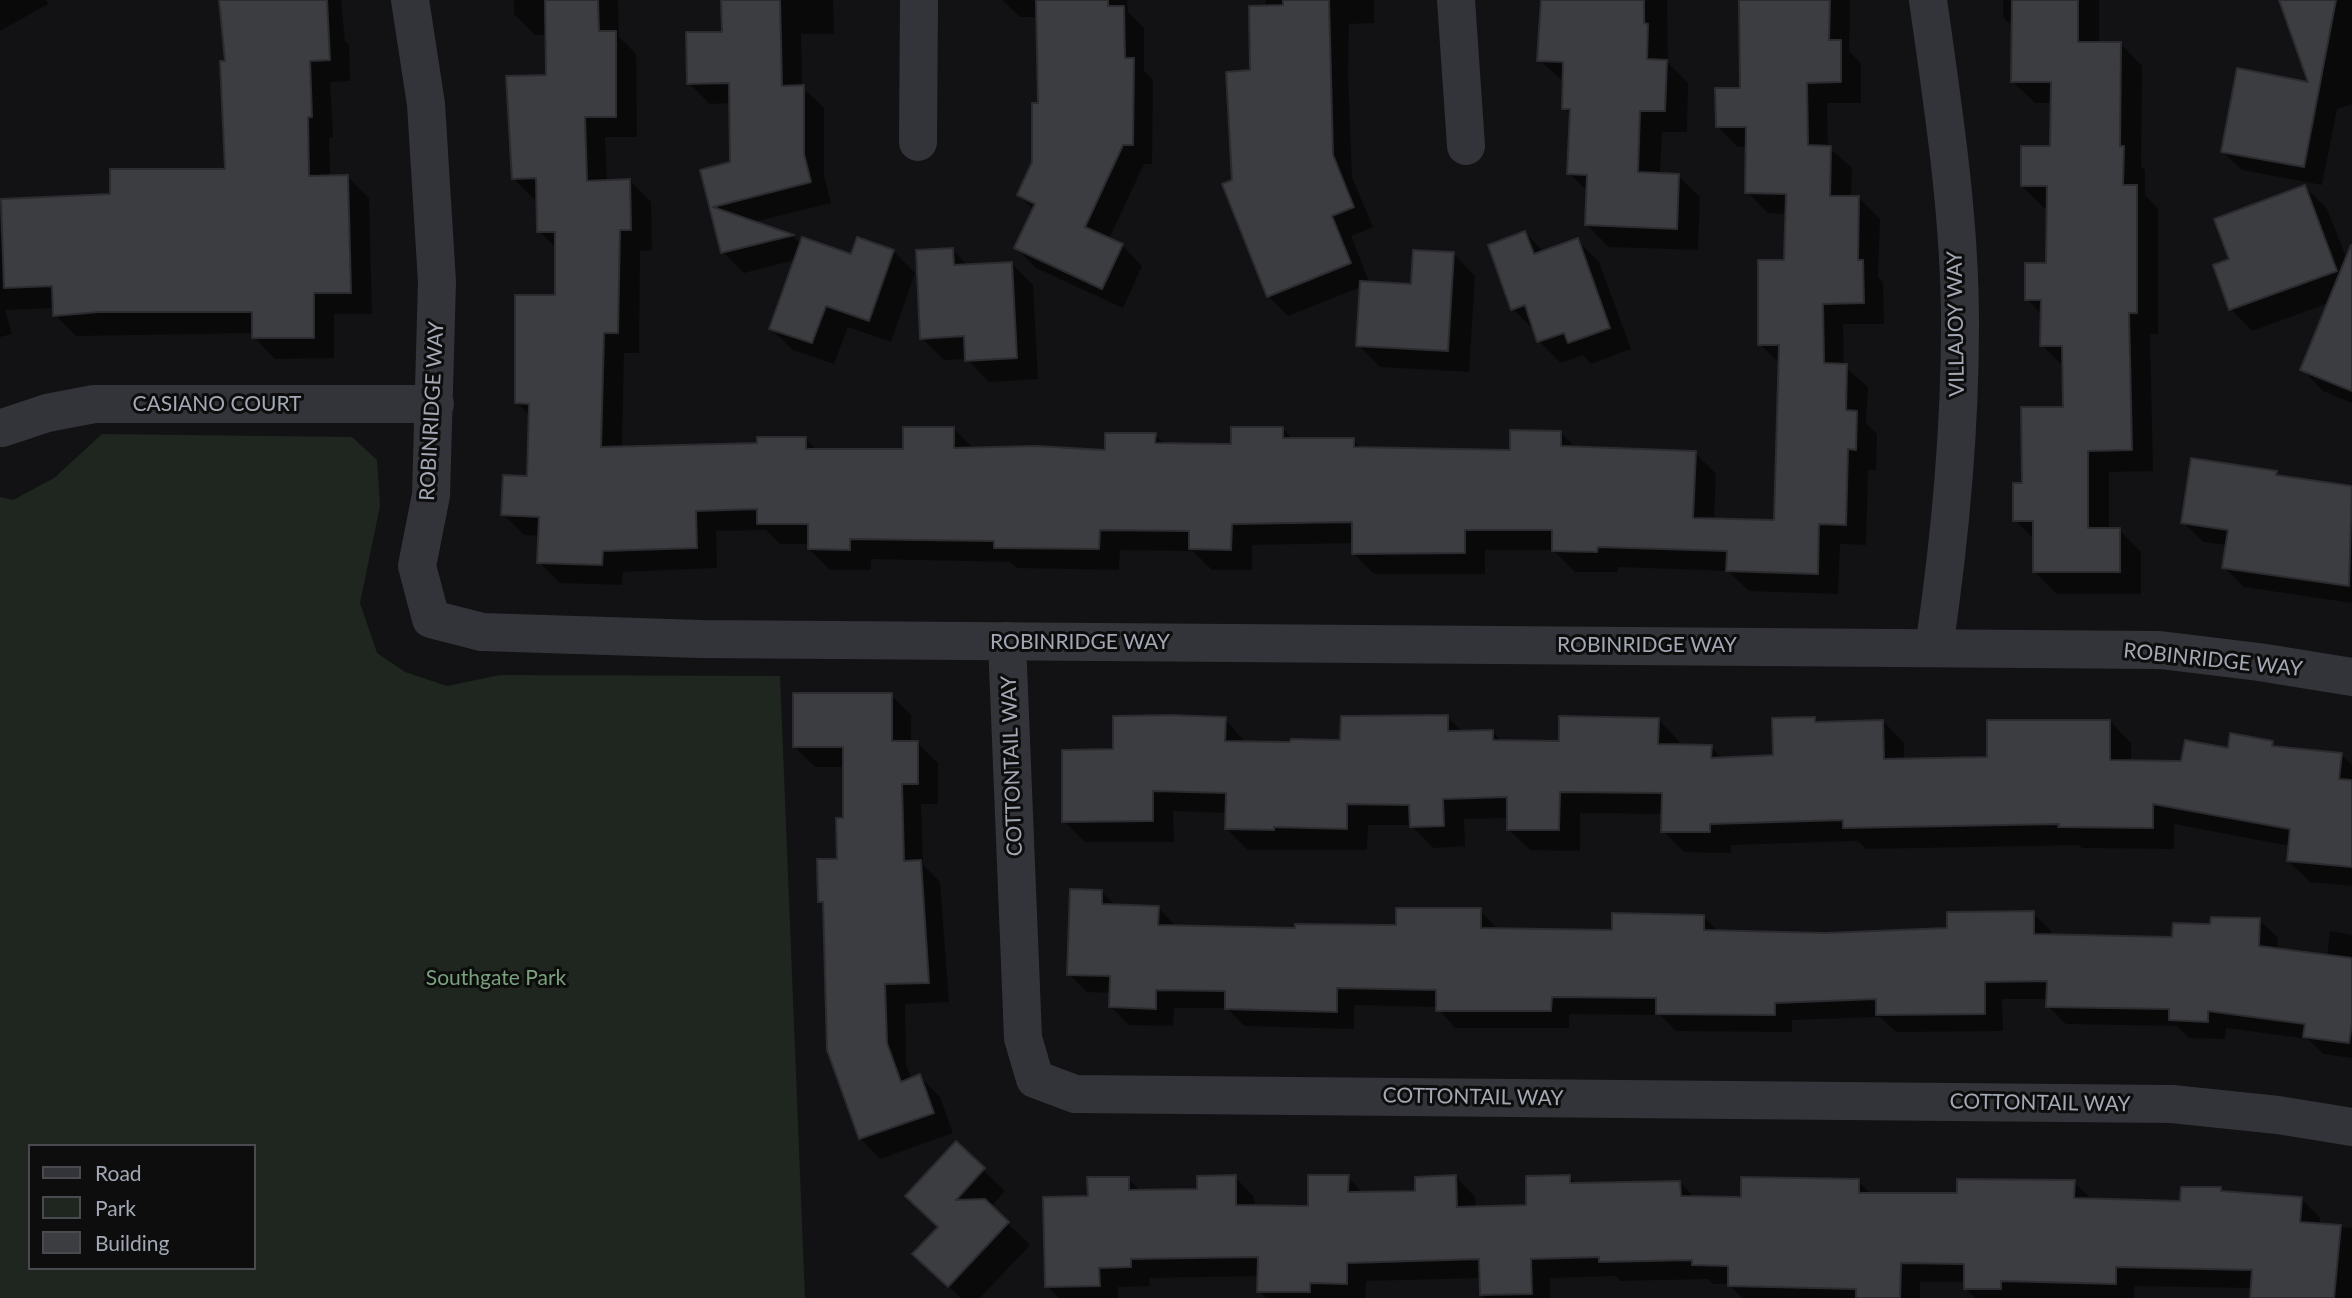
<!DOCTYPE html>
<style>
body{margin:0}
#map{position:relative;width:2352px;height:1298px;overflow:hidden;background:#121214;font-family:Lato,sans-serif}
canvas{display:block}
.legend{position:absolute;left:28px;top:1144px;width:228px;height:126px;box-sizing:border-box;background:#0d0d0e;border:2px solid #494b51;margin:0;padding:9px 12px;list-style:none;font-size:21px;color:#a3a8b5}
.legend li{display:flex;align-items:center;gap:14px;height:35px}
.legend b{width:35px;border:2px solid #494b51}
</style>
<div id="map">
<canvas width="2352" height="1298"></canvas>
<ul class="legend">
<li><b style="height:9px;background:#333439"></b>Road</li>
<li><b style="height:19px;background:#1e261f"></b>Park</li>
<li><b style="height:19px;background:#3c3d41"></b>Building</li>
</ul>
</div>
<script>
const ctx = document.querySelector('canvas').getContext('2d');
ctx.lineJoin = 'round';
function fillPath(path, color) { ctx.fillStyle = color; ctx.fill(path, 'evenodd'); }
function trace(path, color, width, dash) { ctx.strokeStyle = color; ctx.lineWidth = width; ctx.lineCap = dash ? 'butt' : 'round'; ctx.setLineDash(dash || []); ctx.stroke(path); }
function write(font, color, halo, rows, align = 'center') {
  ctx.font = font + ' Lato,sans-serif'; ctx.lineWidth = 6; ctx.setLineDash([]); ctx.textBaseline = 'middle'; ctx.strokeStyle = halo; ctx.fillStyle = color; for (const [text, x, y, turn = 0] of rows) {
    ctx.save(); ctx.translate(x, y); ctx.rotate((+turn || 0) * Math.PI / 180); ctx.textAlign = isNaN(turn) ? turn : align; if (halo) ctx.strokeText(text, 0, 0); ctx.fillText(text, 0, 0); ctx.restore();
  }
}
fillPath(new Path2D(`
 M102,434L352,437L377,460L380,506L360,603L377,653L405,672L447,686L500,675L780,676L805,1298H0V497L13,500L54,478ZM30,1146H254V1268H30Z`), '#1e261f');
fillPath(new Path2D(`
 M0,0H46L48,4L0,31Z
 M220,0H341L345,41L349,45L350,81L330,82L333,137L329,138L330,177H348L369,198L372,314H334V358L275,359L254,337V333L76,336L55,315V308L5,310L12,334L0,337V233L111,196L227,171V63Z
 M514,0H618L619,37L636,54L637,137H605L607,182L630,181L651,202L652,250L640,251L639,353H624L622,448L759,445L805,438L818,451H904L954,429L974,449L1107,452L1155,435L1164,444L1233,446L1283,429L1293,439L1353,440L1362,449L1511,452L1560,432L1576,448L1695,453L1716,474L1714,520L1776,522L1780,364L1760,344L1786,262L1787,214L1768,213L1747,192V147H1738L1717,126L1741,89L1739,0H1850L1849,51L1861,63V103H1827L1828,147L1852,168L1851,198H1859L1880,219L1878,277L1883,282L1884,324H1843L1844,366L1868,387L1866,423L1877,434L1876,470H1868L1866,545L1840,544L1838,594L1749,591L1728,571L1618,567V572H1575L1553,550H1485V574H1374L1353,553V543L1252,545V570H1212L1193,551L1120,550L1119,570L1017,568L1010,562L871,559V570H830L809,549L810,544H780L766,530L716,531L717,568L623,572L622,585L560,583L539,562L540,536L524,535L503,514L529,478L530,416L516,402L557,296V249L539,231L538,199H534L513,178L548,77V35H535L514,14Z
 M723,0H833L834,34H801L802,87L824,108V176L831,203L753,222L793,236L801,244L852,257L893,251L915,273L891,342L848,327L834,364L793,350L771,329L795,260L744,273L723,252L702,171L732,164L731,103L710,104L689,83L724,33Z
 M1002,0H1127L1128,12L1144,28V71L1153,80L1152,164H1144L1109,239L1122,245L1142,266L1123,308L1036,268L1016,248L1034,210L1019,195L1034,162L1039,105L1038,17H1020Z
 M1266,0H1374V23L1349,24L1348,73L1352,177L1373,227L1351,236L1370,284L1412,286L1454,254L1475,276L1469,372L1380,367L1358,345L1361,287L1288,316L1268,296L1234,181Z
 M1540,0H1667L1668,63L1688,83L1687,132H1662L1660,175L1678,176L1700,197L1698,250L1609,247L1587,225L1588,192L1569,173L1572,116L1563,108L1564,82L1539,60Z
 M2003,0H2099V44H2121L2142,66L2141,166L2145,170V195L2158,209V334H2150L2153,471L2109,472V530H2119L2141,552V594H2057L2035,572V540L2015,520L2024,484L2064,409V367L2042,345V315L2027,299L2048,265L2049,208H2044L2022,186L2052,148L2053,103H2035L2013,82L2014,28L2003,17Z
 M2281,0H2352V104L2337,109L2322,185L2242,170L2223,152L2310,84Z
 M2305,187L2327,209L2352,272V403L2323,391L2302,369L2329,303L2252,331L2231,309V260Z
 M1525,233L1544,252L1577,240L1599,262L1631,349L1591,364L1583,355L1561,363L1539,341L1534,330L1513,309Z
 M953,250L968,266L1011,263L1033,285L1038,379L989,382L967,359L944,360L922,338Z
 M2276,472L2281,478L2352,487V603L2244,587L2224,567L2227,545L2203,542L2183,522Z
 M891,695L911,715V743H917L938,763V804H921L923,865L940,882L949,1002L905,1004L906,1065L912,1080L920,1077L940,1097L953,1133L880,1159L860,1138L825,907L820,902L839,860L845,819V767H815L795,747Z
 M1447,717L1463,732H1493L1502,742H1560L1658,719L1679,741V746L1711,747L1723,759L1775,757L1815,719L1819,723L1883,721L1904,743V760L1989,759L2110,721L2131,743V762L2182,763L2272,743L2277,749L2341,754L2352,765V886L2310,882L2288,861L2290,846L2174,824V849L2082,848L2079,845L1866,849L1858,841L1731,845V853L1684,852L1663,831V814L1580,813V851L1530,850L1508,829L1509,818L1464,819L1465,846L1433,848L1411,825H1368L1367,850H1248L1226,828L1227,813L1173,811L1174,842H1085L1064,821L1115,751L1225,719L1246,743L1342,742Z
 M1102,892L1117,907L1158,908L1176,926L1297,930L1398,927L1480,910L1498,930L1613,932L1704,917L1719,932L1825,935L1949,930L2033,913L2051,931V936L2174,938L2212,926L2259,920L2278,938L2277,950L2327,956L2330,931L2352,935V1058L2323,1054L2308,1039L2226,1028L2225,1039L2189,1038L2177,1026L2066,1024L2048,1006V999H2002L2003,1031L1896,1032L1880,1017L1792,1020V1032L1676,1031L1660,1015L1569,1014V1028H1455L1437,1007L1354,1005V1029L1244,1026L1227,1008H1174L1173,1026L1129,1025L1111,1007V993L1087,992L1069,974Z
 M956,1144L1005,1191L991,1207L1030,1245L980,1298H961L937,1276L940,1228Z
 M1235,1177L1254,1197L1255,1207L1309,1208L1348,1177L1364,1194L1417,1192L1456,1177L1475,1197L1476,1208L1528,1207L1569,1177L1578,1185L1680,1182L1695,1198L1742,1199L1858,1181L1872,1195H1959L2074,1182L2092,1200L2182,1202L2221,1189L2225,1193L2301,1199L2320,1218V1225L2352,1228V1298H2251L2252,1288L2135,1286L2134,1298H1975L1965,1288V1282H1920V1298H1742L1729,1284H1713L1708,1279L1620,1281L1616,1276L1550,1278V1298H1485L1482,1294L1481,1278L1366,1281L1365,1298H1266L1259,1291V1276L1149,1278L1150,1286L1118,1287V1298H1059L1047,1286L1090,1198L1128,1179L1141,1191L1199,1190Z`), '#0007');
const building = new Path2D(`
 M219,0H327L330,60L310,61L312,117H308L309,176L348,175L351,293H314V338H252V312H99L53,316L52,286L4,288L1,199L110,194V169H225L220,61H225Z
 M545,0H598L599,31H616V117H585L587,181L630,179L631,230H620L618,333H604L601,447L757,443V437H806V449H903V427H954V448L1036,446L1105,450V433H1156L1155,443L1231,444V427H1283V438H1354V447L1510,450V430L1561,431V446L1696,451L1693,518L1774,520L1779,345H1758V260H1784L1786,194L1745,193L1746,127H1716L1715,88H1740L1739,0H1830L1829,40H1841V82L1807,83L1808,145L1831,146L1830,196H1859L1858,260H1863L1864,303L1823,304L1824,363L1847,364L1846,410L1857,411L1856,450L1848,449L1846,525L1819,524L1818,574L1726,571L1727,551L1598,547L1597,552L1552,551V530H1465V553L1352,554V522L1232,524L1231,550L1189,549V531L1100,530L1099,549L994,548V541L850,539V550L808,549V524H757V509L696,511L697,548L603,551L602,565L537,563L539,517L501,515L503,475L527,476L529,404L515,403V295H555V232H537L536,178L512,179L506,76L546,75Z
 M721,0H780L782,86L804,85V154L811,182L713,207L794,235L721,253L700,170L730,162L729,83L687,84L686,32H722Z
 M1036,0H1108V6H1124L1125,58H1134L1133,145H1123L1085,227L1123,244L1102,289L1014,248L1035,204L1017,195L1032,162V103H1038Z
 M1283,0H1329L1333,155L1354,207L1332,216L1351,263L1267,297L1222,184L1232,180L1226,72L1250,70L1249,6L1283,5Z
 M1541,0H1644V23L1648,24L1647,59L1667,60L1665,111H1640L1638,172L1679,174L1677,229L1585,225L1587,175L1567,174L1570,109H1562L1563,62L1537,61Z
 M2012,0H2078V42H2121L2120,146H2124L2123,185H2137V313H2129L2132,450L2088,451V528H2120V572H2033V521H2013V483H2022L2021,407H2063L2062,346H2040L2041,300H2025V263H2046L2047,186H2021V146H2050L2051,82H2011Z
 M2279,0H2336L2304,167L2221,152L2237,68L2308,82Z
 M2305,185L2337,271L2229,310L2213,265L2229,259L2214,219Z
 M1525,231L1534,254L1578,238L1610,328L1568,343L1564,333L1537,342L1525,305L1511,310L1488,245Z
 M802,237L851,254L857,237L894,250L869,321L826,306L812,343L769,329Z
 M2351,245H2352V391L2300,370Z
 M953,248L954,265L1012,262L1017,358L965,361L964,336L920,339L916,250Z
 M1413,250L1454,252L1448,351L1356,346L1360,281L1411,284Z
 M2191,458L2277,471L2276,475L2352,486L2349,586L2222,568L2228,530L2181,523Z
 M793,693H892V741H918V784H902L904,861L921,860L929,983L885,984L887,1043L901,1082L920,1074L934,1113L859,1139L827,1050L823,902H818L817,859H837L836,818H843V747H793Z
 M1170,715L1226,717L1225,741L1290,742L1291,739L1340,740L1341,716L1448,715V731L1493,730V740L1559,741V716L1659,718L1658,744L1712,745L1711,758L1773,755L1772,718L1815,717V722L1883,720L1884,759L1987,757V720H2110V760L2181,761L2185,740L2228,748L2230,733L2273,741L2272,746L2342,753L2339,779L2352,780V867L2287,861L2290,829L2153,804V828L2058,827L2059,824L1843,828V820L1710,824V832H1661L1662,793L1560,792L1559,830H1507V797L1443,799L1444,826L1410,827L1409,805L1347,804V829L1274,827V830L1225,829L1226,793L1153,791V821L1062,822V750L1113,749V716Z
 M1070,889L1102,890V904L1159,906L1158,925L1295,928V924L1396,925V908H1481V928L1612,930V913L1704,915V930L1825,933L1947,928V912L2034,911V934L2172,937L2173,923L2210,924L2211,917L2260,918L2259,946L2352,958V1024L2349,1043L2303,1037L2305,1024L2208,1011V1022L2169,1020V1009L2046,1007L2047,981L1985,982V1014L1876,1015V999L1775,1003V1015L1656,1014V998L1552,997L1551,1011H1436V990L1337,988V1012L1225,1009V991L1156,990V1009L1109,1007L1110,976L1067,975Z
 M956,1141L985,1168L956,1200L985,1199L1009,1222L948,1287L912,1254L938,1227L905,1196Z
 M1236,1175V1205L1308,1206V1175H1349L1348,1192L1415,1191V1177L1456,1175L1457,1207L1526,1205V1176L1570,1175V1183L1680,1181L1681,1196L1741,1197V1177L1859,1179V1193H1957V1179L2075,1180L2074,1198L2180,1201L2181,1187H2221V1191L2302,1197L2300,1222L2341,1225L2334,1298H2250L2252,1270L2116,1267V1284L2001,1281V1289H1964V1264L1901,1263L1900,1298H1856V1289L1728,1286V1266L1692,1265V1260L1599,1262V1257L1531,1259L1532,1294L1480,1295L1479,1259L1347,1263V1284L1310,1283V1292H1257L1258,1257L1131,1259V1267L1099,1268L1100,1286L1045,1287L1043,1197L1088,1196L1087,1177H1129V1190L1197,1189V1176Z`);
fillPath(building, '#3c3d41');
trace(building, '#2c2c30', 2);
trace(new Path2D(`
 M410,0L426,104L437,282L431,495L417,566L431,619L482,632L701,639L2160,650L2259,662L2352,677
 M1456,0L1466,146
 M1928,0C1943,107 1960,215 1960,324C1960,432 1950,540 1934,648
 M918,142L919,0
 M2,428L47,413L94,404H435
 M1007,641L1023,1038L1035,1079L1075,1094L2172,1104L2278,1115L2352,1127`), '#333439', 38);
write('21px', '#a3a8b5', '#0d0d0e', [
 ["VILLAJOY WAY",1956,324,-91],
 ["CASIANO COURT",217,404],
 ["ROBINRIDGE WAY",432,411,-87],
 ["ROBINRIDGE WAY",1080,642],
 ["ROBINRIDGE WAY",1647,645],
 ["ROBINRIDGE WAY",2213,660,6],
 ["COTTONTAIL WAY",1012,766,-92],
 ["COTTONTAIL WAY",1473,1097,1],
 ["COTTONTAIL WAY",2040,1103,1]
]);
write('21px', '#79a17c', '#0d0d0e', [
 ["Southgate Park",496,978]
]);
</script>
